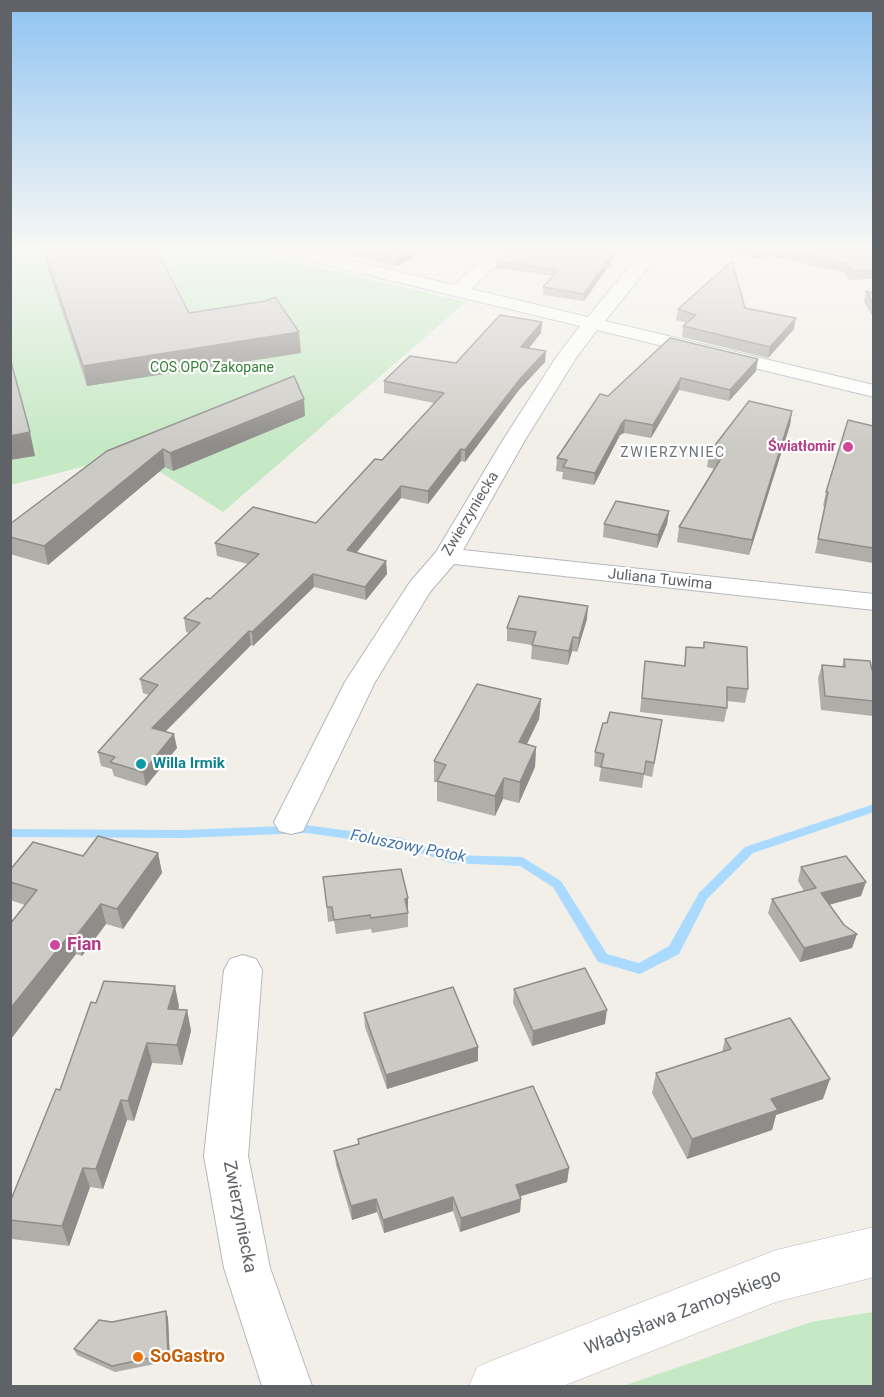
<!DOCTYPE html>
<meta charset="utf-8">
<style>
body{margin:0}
#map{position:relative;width:884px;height:1397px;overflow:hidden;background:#f1efe8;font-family:Roboto,sans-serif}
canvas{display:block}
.frame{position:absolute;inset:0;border:12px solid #5f6368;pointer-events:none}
</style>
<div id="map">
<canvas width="884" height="1397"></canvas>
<div class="frame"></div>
</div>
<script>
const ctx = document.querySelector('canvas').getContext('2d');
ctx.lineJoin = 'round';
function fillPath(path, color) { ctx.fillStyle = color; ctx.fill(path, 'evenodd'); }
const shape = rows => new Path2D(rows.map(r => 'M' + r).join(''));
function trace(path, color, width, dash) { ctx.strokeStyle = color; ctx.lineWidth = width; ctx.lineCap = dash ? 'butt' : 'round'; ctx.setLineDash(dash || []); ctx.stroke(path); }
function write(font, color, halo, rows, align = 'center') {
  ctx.font = font + ' Roboto,sans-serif'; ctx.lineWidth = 4.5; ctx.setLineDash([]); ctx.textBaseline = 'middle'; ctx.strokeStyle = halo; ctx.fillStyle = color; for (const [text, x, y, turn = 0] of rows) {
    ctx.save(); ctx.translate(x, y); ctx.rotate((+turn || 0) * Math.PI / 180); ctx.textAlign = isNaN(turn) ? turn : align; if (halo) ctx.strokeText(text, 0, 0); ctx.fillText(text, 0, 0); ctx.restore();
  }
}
const green = shape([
 [11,250,248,250,466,302,223,512,132,454,11,485],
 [873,1312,873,1386,623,1386,811,1322]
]);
const stream = shape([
 [874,804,874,812,753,853,707,899,679,954,640,974,598,962,553,887,520,866,451,863,400,846,306,833,183,838,10,837,10,829,183,830,306,825,401,838,451,855,522,857,561,881,607,954,639,963,669,946,699,893,745,847,874,804]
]);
const minor = shape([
 [278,250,309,250,454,285,492,250,511,250,471,289,588,317,643,250,662,250,605,321,874,385,874,397,597,330,576,358,525,440,463,550,874,594,874,610,454,564,430,592,375,682,303,831,291,834,279,831,274,822,345,682,410,582,436,552,503,440,557,356,580,326,281,254,278,250],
 [243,955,256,959,262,970,248,1156,270,1268,312,1386,262,1386,224,1268,204,1156,224,970,230,959,243,955]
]);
const tertiary = shape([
 [874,1227,874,1277,776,1302,563,1386,469,1386,477,1367,496,1359,776,1250,874,1227]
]);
const wall = shape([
 [43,250,157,250,189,313,301,353,87,386,46,264],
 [349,250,424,250,397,266,350,256],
 [507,250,620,250,584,301,543,295,543,287,553,276,496,268,496,261],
 [720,250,873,250,873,279,849,280,845,273,770,256,764,260],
 [866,291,873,293,873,317,864,302],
 [745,308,794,329,768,358,682,337,683,326,687,323,676,320,678,309],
 [542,322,541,333,529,348,545,362,519,390,465,462,461,461,428,504,401,498,357,552,386,561,387,574,366,600,314,587,253,646,251,645,165,732,177,748,146,786,114,776,112,769,101,766,98,752,149,695,143,693,140,679,189,633,186,632,184,618,210,599,248,564,217,556,215,543,316,523,382,460,434,403,384,393,384,381,456,363],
 [670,338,756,371,729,401,679,390,651,438,624,433,620,435,594,485,562,479,563,472,556,471,557,458,608,396],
 [792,411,790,425,749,555,677,542,679,527,715,469,707,467,709,453],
 [305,416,173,471,165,467,48,565,10,554,10,524,107,451],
 [873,426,873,563,815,553,825,507,823,506,826,492],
 [669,511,667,524,657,548,603,537,604,524],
 [587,619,577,652,572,651,568,665,531,659,532,645,507,641,507,628],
 [704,642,748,689,745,703,727,701,727,708,724,722,640,712,645,661,684,666,686,647,703,648],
 [844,659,873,670,873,716,821,710,818,678,822,665,842,667],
 [541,699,539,719,527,744,536,747,535,767,519,803,503,799,495,816,437,801,437,782,434,782,434,761],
 [660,734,652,777,644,775,642,788,599,781,601,768,594,766,595,752],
 [158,853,162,873,123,929,106,924,82,956,76,954,11,1039,25,905,10,900,10,870,83,856],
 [801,867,861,896,829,905,844,925,857,934,852,948,800,962,768,913,772,899,804,891,798,881],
 [325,891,408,912,408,927,372,933,371,929,336,934,334,921,328,922],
 [514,989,605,1024,532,1046,513,1003],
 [179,1006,178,1010,187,1010,191,1031,182,1065,152,1063,134,1121,127,1120,103,1189,90,1187,69,1246,12,1239,10,1235,10,1202,60,1090],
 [364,1013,478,1061,387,1089,365,1027],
 [725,1039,823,1099,776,1115,772,1130,687,1159,652,1093,656,1073,722,1052],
 [358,1139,569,1168,567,1182,520,1196,521,1199,520,1212,460,1232,453,1211,384,1233,377,1212,352,1220,336,1165,334,1151,358,1144],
 [166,1311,168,1318,170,1361,115,1372,77,1355,74,1349,112,1322]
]);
const shadedWall = shape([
 [409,250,424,250,397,266,397,257],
 [615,250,620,250,584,301,584,294],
 [767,250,771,250,770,256,764,260,765,252],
 [796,318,794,329,768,358,770,347],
 [542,322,541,333,520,359,521,347],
 [299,332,301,353,87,386,83,366],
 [546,351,545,362,519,390,465,462,465,450,520,379],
 [758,359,756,371,729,401,730,390],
 [681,378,679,390,651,438,653,425],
 [304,399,305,416,173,471,170,453],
 [792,411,790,425,749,555,752,540],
 [625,420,624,433,620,435,594,485,595,473,622,423],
 [30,432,35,456,10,460,10,436],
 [163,449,165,467,48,565,44,546],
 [461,449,461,461,428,504,428,491],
 [401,486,401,498,348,563,347,550],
 [669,511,667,524,657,548,658,535],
 [386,561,387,574,366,600,365,587],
 [313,574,314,587,253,646,252,632],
 [588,606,587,619,577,652,579,638],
 [249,631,251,645,155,742,152,728],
 [573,637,572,651,568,665,569,651],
 [541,699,539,719,518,762,519,742],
 [174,734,177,748,146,786,143,772],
 [536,747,535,767,519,803,520,782],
 [504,778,503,799,495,816,495,796],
 [158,853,162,873,123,929,117,909],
 [866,882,861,896,817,908,821,893],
 [408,898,408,912,405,913,405,899],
 [101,904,106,924,82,956,76,936],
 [70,934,76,954,11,1039,10,1009],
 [857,934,852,948,800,962,804,948],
 [175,986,179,1006,172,1029,168,1009],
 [187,1010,191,1031,182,1065,177,1045],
 [607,1010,605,1024,532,1046,533,1031],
 [147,1043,152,1063,134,1121,128,1101],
 [478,1047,478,1061,387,1089,386,1075],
 [830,1079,823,1099,776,1115,772,1130,687,1159,692,1139,771,1099],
 [121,1100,127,1120,103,1189,96,1169],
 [83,1168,90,1187,69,1246,62,1226],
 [569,1168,567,1182,515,1198,516,1185],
 [453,1197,453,1211,384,1233,383,1220],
 [376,1199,377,1212,352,1220,351,1206],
 [521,1199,520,1212,460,1232,461,1218],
 [166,1311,168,1318,170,1361,168,1354]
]);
const building = shape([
 [44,250,157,250,189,313,266,301,275,297,299,332,83,366,44,250],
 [362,250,409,250,397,257,362,250],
 [507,250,615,250,584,294,543,287,558,270,496,261,507,250],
 [783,250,873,250,873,270,851,271,847,264,783,250],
 [732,261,745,308,796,318,770,347,683,326,696,315,678,309,732,261],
 [866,291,873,293,873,303,866,291],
 [500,315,542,322,521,347,546,351,520,379,465,450,461,449,428,491,401,486,347,550,386,561,365,587,313,574,252,632,249,631,152,728,174,734,143,772,110,762,115,757,98,752,158,685,140,679,200,623,184,618,207,598,210,599,259,554,215,543,253,507,316,523,375,459,382,460,444,393,384,381,410,356,456,363,500,315],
 [670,338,758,359,730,390,681,378,653,425,625,420,622,423,595,473,563,467,567,460,557,458,600,394,608,396,670,338],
 [10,358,30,432,10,436,10,358],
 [294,376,304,399,170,453,163,449,44,546,10,537,10,524,107,451,294,376],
 [749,401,792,411,752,540,679,527,723,455,709,453,749,401],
 [848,420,873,426,873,548,818,539,828,492,826,492,848,420],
 [616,501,669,511,658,535,604,524,616,501],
 [519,596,588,606,579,638,573,637,569,651,532,645,536,632,507,628,519,596],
 [704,642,747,647,748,689,727,687,727,708,642,698,645,661,685,666,686,647,704,648,704,642],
 [844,659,870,661,872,670,873,670,873,701,825,696,822,665,845,667,844,659],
 [477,684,541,699,519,742,536,747,520,782,504,778,495,796,437,781,446,765,434,761,477,684],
 [610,712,662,720,654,763,646,761,644,774,601,767,604,754,595,752,603,723,607,723,610,712],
 [98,836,158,853,117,909,101,904,76,936,70,934,10,1009,10,924,37,890,10,882,10,870,33,842,83,856,98,836],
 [846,856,866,882,821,893,844,925,857,934,804,948,772,899,816,888,801,867,846,856],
 [401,869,408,898,405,899,408,913,371,918,370,915,334,920,332,907,327,907,323,877,401,869],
 [585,968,607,1010,533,1031,514,989,585,968],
 [104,981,175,986,168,1009,187,1010,177,1045,147,1043,128,1101,121,1100,96,1169,83,1168,62,1226,10,1220,10,1202,56,1089,60,1090,91,1002,96,1003,104,981],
 [453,987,478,1047,386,1075,364,1013,453,987],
 [790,1018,830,1079,771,1099,778,1110,692,1139,656,1073,731,1049,725,1039,790,1018],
 [533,1086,569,1168,516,1185,521,1199,461,1218,453,1197,383,1220,376,1199,351,1206,334,1151,359,1144,358,1139,533,1086],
 [166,1311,168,1354,112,1366,74,1349,99,1320,112,1322,166,1311]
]);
const markers = [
 [848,447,6,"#d1479c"],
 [141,764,6,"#0f9aa8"],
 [55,945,6,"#d1479c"],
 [138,1357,6,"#e8710a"]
];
const farParknames = [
 ["COS OPO Zakopane",212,368]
];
const farHotelnames = [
 ["Światłomir",836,447]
];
const farNeighbourhoodnames = [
 ["ZWIERZYNIEC",673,453]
];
const streetNames = [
 ["Zwierzyniecka",471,514,-59],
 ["Juliana Tuwima",660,580,6]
];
const cultureNames = [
 ["Willa Irmik",153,764]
];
const waterNames = [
 ["Foluszowy Potok",408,847,11]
];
const nearHotelnames = [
 ["Fian",67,945]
];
const nearStreetnames = [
 ["Zwierzyniecka",239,1217,79],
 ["Władysława Zamoyskiego",683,1313,-21]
];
const nearFoodnames = [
 ["SoGastro",150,1357]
];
fillPath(green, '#c5e8c5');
fillPath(stream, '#aadaff');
trace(minor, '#b5b8bc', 2);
trace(tertiary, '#b5b8bc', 1);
fillPath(minor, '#fff');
fillPath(tertiary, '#fff');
fillPath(wall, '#afaea9');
fillPath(shadedWall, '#8f8d8a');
fillPath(building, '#cccac5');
trace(building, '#8f8d8a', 1.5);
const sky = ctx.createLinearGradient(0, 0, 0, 446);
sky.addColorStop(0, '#8fc3f1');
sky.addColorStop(0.56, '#f9f8f5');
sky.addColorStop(1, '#f9f8f500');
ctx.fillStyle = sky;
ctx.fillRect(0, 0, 884, 446);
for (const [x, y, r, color] of markers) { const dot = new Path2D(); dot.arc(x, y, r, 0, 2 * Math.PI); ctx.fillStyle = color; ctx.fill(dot); trace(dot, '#fff', 2); }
write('14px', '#348238', '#fff', farParknames);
write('bold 14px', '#b23c85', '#fff', farHotelnames, 'right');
ctx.letterSpacing = '1.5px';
write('14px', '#70757a', '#fff', farNeighbourhoodnames);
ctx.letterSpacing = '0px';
write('15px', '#5f6368', '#fff', streetNames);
write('bold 15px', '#0d838f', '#fff', cultureNames, 'left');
write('italic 16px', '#4174aa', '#fff', waterNames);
write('bold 18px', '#b23c85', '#fff', nearHotelnames, 'left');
write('18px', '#5f6368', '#fff', nearStreetnames);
write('bold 18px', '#c56008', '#fff', nearFoodnames, 'left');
</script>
